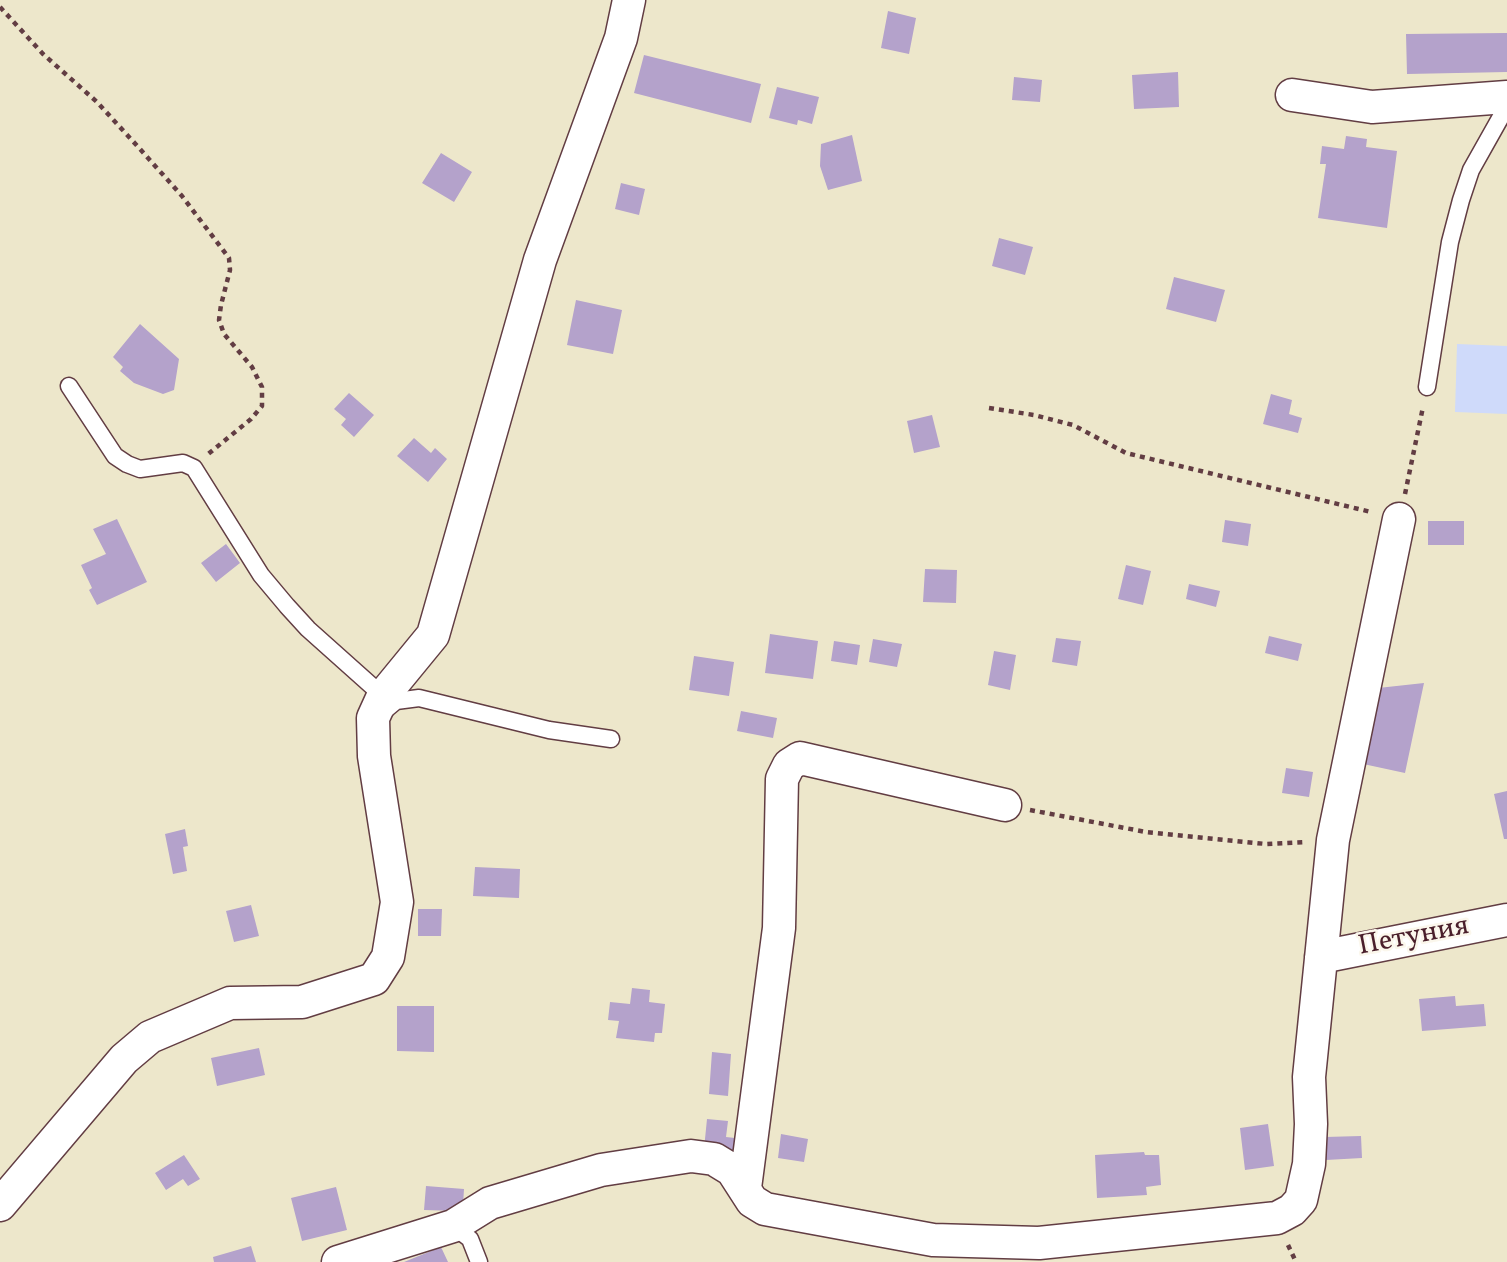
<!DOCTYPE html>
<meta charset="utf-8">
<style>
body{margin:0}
canvas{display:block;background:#ede7cb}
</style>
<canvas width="1507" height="1262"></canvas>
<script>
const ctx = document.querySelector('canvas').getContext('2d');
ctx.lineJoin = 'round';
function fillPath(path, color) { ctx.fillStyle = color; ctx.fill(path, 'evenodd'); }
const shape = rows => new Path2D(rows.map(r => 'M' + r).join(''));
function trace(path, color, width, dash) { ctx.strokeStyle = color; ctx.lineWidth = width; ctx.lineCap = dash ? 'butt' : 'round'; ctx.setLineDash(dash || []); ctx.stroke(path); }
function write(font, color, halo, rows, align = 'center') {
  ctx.font = font + ' Vollkorn,serif'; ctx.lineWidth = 5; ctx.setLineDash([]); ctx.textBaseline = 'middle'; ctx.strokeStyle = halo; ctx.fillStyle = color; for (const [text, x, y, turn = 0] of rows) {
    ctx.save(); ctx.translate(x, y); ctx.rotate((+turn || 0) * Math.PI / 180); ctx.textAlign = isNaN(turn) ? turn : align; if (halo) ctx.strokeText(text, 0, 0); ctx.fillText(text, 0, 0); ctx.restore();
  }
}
const built = shape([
 [1457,344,1507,346,1507,414,1455,412]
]);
const building = shape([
 [888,11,916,18,909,54,881,48],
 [1507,33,1507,72,1407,74,1406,34],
 [644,55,761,84,751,123,634,93],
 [1178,72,1179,107,1134,109,1132,75],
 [1014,77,1042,80,1040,102,1012,100],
 [777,87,819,97,812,124,798,120,797,125,769,118],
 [852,135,862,181,828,190,820,166,821,144],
 [1346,136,1367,139,1366,147,1397,151,1387,228,1318,218,1326,164,1320,164,1322,146,1344,149],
 [441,153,472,172,454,202,422,183],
 [621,183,645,189,639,215,615,209],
 [999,238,1033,247,1025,275,992,266],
 [1174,277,1225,290,1216,322,1166,309],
 [576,300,622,310,613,354,567,345],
 [140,324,179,359,174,390,163,394,134,383,120,371,123,367,113,357],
 [349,393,374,415,354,437,341,425,346,419,334,409],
 [1271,394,1292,400,1289,414,1302,418,1298,433,1263,424],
 [932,415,940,447,914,453,907,421],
 [414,438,431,453,435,448,447,459,428,482,397,456],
 [117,519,147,582,97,605,89,590,92,588,81,565,106,554,93,529],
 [1225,520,1251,524,1248,546,1222,542],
 [1428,521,1464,521,1464,545,1428,545],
 [226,544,240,563,216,582,201,563],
 [1126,565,1151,571,1143,605,1118,599],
 [925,569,957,570,956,603,923,602],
 [1189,584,1220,591,1216,607,1186,599],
 [770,634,818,641,813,679,765,673],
 [1269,636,1302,644,1298,661,1265,653],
 [1056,638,1081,641,1077,666,1052,662],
 [873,639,902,644,897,667,869,662],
 [834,641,860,645,857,665,831,661],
 [994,651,1016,655,1010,690,988,685],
 [694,656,734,662,729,696,689,690],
 [1424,683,1405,773,1354,762,1369,689],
 [741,711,777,718,773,738,737,731],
 [1286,768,1313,772,1309,797,1282,793],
 [1507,791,1507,839,1504,839,1494,794],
 [185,829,188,846,183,847,187,871,173,874,165,834],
 [475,867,520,869,519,898,473,896],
 [251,905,259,936,234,942,226,911],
 [418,909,442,909,441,936,418,936],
 [632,988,650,990,649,1002,665,1004,662,1033,655,1033,654,1042,616,1038,619,1021,608,1020,610,1002,630,1004],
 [1455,996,1456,1006,1484,1004,1486,1026,1422,1031,1419,999],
 [397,1006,434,1006,434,1052,397,1051],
 [259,1048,265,1075,217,1086,211,1058],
 [712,1052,731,1054,728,1096,709,1094],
 [707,1119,728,1121,726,1137,744,1139,742,1153,704,1149],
 [1268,1124,1274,1166,1245,1170,1240,1128],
 [781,1134,808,1139,804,1162,778,1158],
 [1361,1136,1362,1158,1326,1160,1325,1137],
 [1144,1152,1145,1155,1159,1155,1161,1185,1146,1187,1147,1195,1097,1198,1095,1155],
 [184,1155,200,1179,188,1186,183,1179,166,1190,155,1173],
 [426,1186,464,1189,463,1205,456,1211,424,1210],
 [336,1187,347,1230,302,1241,291,1198],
 [251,1246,256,1262,214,1262,213,1257],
 [441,1247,448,1262,404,1262]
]);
const path = shape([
 [0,7,43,54,97,102,140,149,182,196,229,258,230,270,221,305,219,320,224,334,252,367,262,387,262,406,251,419,207,455],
 [989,408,1034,415,1073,425,1126,453,1371,512],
 [1405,494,1423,407],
 [1030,810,1146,832,1266,844,1305,842],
 [1288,1245,1296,1262]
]);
const service = shape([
 [69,386,115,456,127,464,140,469,183,463,194,468,261,575,287,606,308,629,383,696],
 [1427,387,1450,242,1461,200,1471,170,1507,106],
 [384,711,396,701,419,698,549,730,611,739],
 [453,1226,470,1239,479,1262]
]);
const minor = shape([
 [1292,95,1372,107,1507,97],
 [1321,957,1507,920],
 [745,1188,779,928,782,779,789,765,800,758,1005,805],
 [0,1205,124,1059,150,1037,230,1003,302,1002,374,979,388,957,397,902,374,756,373,718,383,696,433,635,540,260,621,38,629,0],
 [338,1262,453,1226,490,1203,601,1170,691,1156,714,1159,732,1170,752,1201,765,1209,933,1240,1039,1243,1277,1218,1292,1210,1301,1200,1309,1164,1311,1124,1309,1077,1333,840,1399,519]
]);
const streetNames = [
 ["Петуния",1414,938,-11]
];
fillPath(built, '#cfdafa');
fillPath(building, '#b4a2cb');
trace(service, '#623d43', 19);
trace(minor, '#623d43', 35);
trace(path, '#623d43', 4.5, [5, 5]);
trace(service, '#fff', 16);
trace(minor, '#fff', 32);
write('28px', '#4a1f2b', '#fbf7ec', streetNames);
</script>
